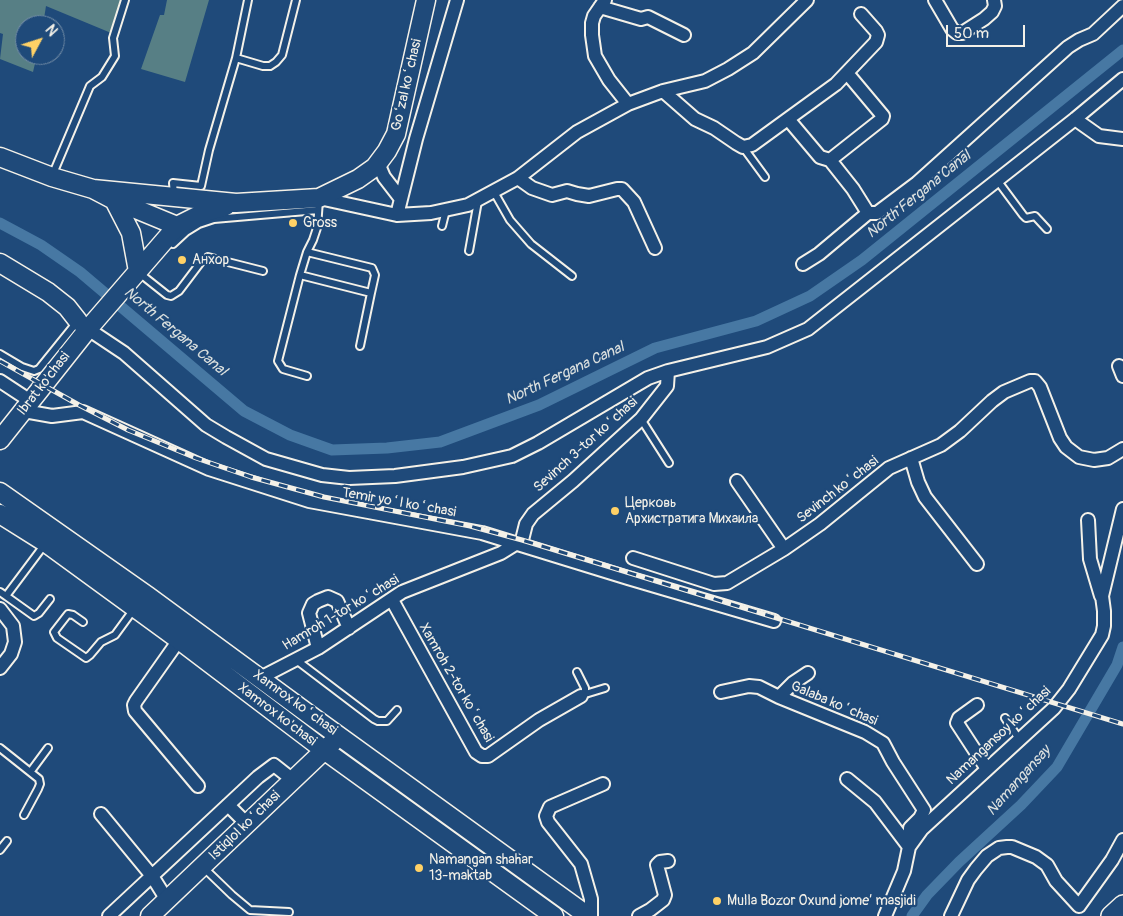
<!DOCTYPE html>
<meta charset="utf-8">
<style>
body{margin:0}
#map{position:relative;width:1123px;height:916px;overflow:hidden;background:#1f4a7a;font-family:Pangolin,sans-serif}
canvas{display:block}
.north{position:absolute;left:15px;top:15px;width:50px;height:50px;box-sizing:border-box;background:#1f4a7a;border:1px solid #748da6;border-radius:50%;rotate:50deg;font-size:14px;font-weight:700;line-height:20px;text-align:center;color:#f4f1e8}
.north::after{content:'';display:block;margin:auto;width:18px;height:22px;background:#ffd166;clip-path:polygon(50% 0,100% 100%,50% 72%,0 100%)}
.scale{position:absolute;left:946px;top:25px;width:79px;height:22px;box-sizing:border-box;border:2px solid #f4f1e8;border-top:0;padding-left:6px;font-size:15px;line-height:18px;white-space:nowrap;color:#f4f1e8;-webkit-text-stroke:4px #1f4a7a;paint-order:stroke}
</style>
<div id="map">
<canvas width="1123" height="916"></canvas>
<div class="north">N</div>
<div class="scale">50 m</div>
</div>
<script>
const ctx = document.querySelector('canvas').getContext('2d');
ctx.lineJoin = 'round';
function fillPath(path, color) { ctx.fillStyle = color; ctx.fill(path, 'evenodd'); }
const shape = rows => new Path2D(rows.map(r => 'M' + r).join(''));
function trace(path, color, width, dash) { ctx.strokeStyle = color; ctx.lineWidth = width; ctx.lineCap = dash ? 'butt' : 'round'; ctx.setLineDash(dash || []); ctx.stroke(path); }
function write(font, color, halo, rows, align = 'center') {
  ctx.font = font + ' Pangolin,sans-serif'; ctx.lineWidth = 4.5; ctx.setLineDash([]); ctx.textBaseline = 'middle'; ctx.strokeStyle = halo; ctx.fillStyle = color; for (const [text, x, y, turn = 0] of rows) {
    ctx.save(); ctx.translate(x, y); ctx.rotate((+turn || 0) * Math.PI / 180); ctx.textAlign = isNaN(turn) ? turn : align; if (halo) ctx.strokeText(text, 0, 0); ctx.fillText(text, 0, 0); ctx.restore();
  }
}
const green = shape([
 [0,0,125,0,116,35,46,6,43,25,25,25,25,55,37,55,33,72,0,59,3,34,0,33],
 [167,0,209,0,185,82,141,69,160,15,164,15]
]);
const canal = shape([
 [0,223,41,245,80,272,244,411,290,435,332,450,387,448,440,442,539,405,655,348,756,321,810,296,862,260,1123,50],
 [912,916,927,895,959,862,1021,805,1057,767,1117,665,1123,647]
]);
const lane = shape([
 [236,58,248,0],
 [743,147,765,177],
 [52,176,90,86,102,77,115,56,113,38,125,0],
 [997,180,1023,215,1026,218,1035,216,1047,229],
 [494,192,510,220,531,244,572,276],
 [174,195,173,183,201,186,209,150,236,58,263,66,270,66,276,62,282,55,296,0],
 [319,200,317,228,313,240,307,252,300,275,371,293,360,346],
 [442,226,446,210],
 [173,244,186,232,199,224,214,219,318,210],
 [469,251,478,201],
 [307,252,372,268,375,275,371,293],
 [138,272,167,295,171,296,179,291,201,262,208,257,263,271],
 [300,275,278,361,283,369,307,376],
 [0,354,22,367,34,371,39,369,77,322],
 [641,419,669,463],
 [0,592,6,596,45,544],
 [6,596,34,616,39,613,50,599],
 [83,622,73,615,68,614,54,632,57,638,86,658,90,655,101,642,115,635,134,609],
 [295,659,374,719,378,721,387,721,397,710],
 [577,672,585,688,585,693,581,696],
 [582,695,605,688],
 [1005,718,1019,739],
 [0,748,39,779,40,784,38,789,24,815],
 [31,771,48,748],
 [0,850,7,841],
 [203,867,232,895,250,910,289,912]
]);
const street = shape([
 [605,0,594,16,592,23,592,35,595,56,609,80,628,104],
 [935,0,952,29,957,33,962,33,984,19,992,12,995,6,994,0],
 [600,7,641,19,648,17,684,35],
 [663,91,695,119,714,128,736,143,743,147,752,145,836,84,876,42,878,35,876,31,861,14],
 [788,119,820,157,830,160,853,189,868,213],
 [1075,119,1099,136,1123,139],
 [830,160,882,119,883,116,847,73],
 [378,163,384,177,401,199],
 [518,178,532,188,552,195,567,191,577,194,589,196,617,189,622,189,634,202,655,248],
 [319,198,397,215,431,213,468,205,518,178,577,132,628,104,663,91,705,81,728,69,753,53,807,0],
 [397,215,416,139,457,0],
 [803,264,819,254,868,213,877,213,917,183,1068,47,1079,40,1093,34,1123,6],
 [88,329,124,353,206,425,226,437,266,459,322,475,349,478,395,476,463,467,512,456,538,443,648,378,668,371,767,347,808,329,1075,119,1123,79],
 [1119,366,1123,376],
 [0,381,32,402],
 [24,411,52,416,83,412,209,469,309,501,482,533,628,578,774,621],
 [911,458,918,482,925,497,977,564],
 [737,481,784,549],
 [1088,520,1090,559,1101,596],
 [633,558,714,584,727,583,784,549,820,524,889,468,941,445,960,431,992,401,1004,392,1030,381,1035,381,1040,387,1060,438,1066,447,1079,457,1094,460,1108,458,1123,449],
 [392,600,476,752,482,756,488,756,539,720,581,696],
 [0,609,13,626,15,642,11,654,0,668],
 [179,640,136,701,134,705,135,711,198,786],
 [318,648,309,613,313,604,318,601,328,597,337,601,349,628],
 [808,673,793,683,779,697,865,732,883,743,893,762,924,810,920,818,910,828,909,847],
 [260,678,318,648,402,592,501,553,522,540,526,524,533,514,573,481,641,419,667,386,668,371],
 [721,692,749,686,759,687,779,697],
 [977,705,959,718,957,723,987,769],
 [847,779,875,802,909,847],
 [228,805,247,824],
 [101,814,152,876,167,900],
 [109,916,258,777,274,765,293,780],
 [591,916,591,899,581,864,548,822,546,816,550,807,603,784],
 [639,916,650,910,663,900,665,895,657,865,660,862,668,861],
 [885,916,904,871,909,847,922,829,1054,708,1069,689,1102,635,1104,626,1104,611,1102,596,1123,509],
 [951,916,968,880,976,869,987,856,999,848,1007,847,1012,847,1036,857,1047,865,1056,881,1079,906,1112,860,1123,840]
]);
const secondary = shape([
 [0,157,52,177,93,189,114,200,177,226],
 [93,189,236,203,319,198,358,179,375,167,387,151,396,134,426,0],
 [114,200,131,233,138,271],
 [0,263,48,292,67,307,78,321],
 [0,440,88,329,177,226,205,212,226,206],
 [0,492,148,596,314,718,588,916],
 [0,514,46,543,179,640,324,750,554,916],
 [150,916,333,742]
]);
const primary = shape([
 [1111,916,1123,905]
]);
const rail = shape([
 [0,361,79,405,128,430,196,458,251,477,324,497,470,526,522,540,1123,724]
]);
const markers = [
 [293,223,5,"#ffd166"],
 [182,260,5,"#ffd166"],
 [615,511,5,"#ffd166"],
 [419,868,5,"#ffd166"],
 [717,901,5,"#ffd166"]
];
const streetNames = [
 ["Goʻzal koʻchasi",407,85,-77],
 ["Ibrat ko'chasi",44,384,-52],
 ["Sevinch 3-tor koʻchasi",586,445,-42],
 ["Sevinch koʻchasi",838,490,-38],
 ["Temir yoʻl koʻchasi",399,503,10],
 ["Hamroh 1-tor koʻchasi",341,613,-31],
 ["Xamroh 2-tor koʻchasi",456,683,60],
 ["Xamrox koʻchasi",295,703,36],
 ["Galaba koʻchasi",834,704,23],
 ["Xamrox ko'chasi",277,715,37],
 ["Namangansoy koʻchasi",999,736,-43],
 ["Istiqlol koʻchasi",245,826,-44]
];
const poiNames = [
 ["Gross",303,223],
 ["Анхор",192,260],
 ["Церковь",625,503],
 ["Архистратига Михаила",625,519],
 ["Namangan shahar",429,860],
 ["13-maktab",429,876],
 ["Mulla Bozor Oxund jome’ masjidi",727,901]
];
const waterNames = [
 ["North Fergana Canal",919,195,-39],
 ["North Fergana Canal",175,332,40],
 ["North Fergana Canal",565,374,-25],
 ["Namangansay",1019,781,-48]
];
fillPath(green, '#577f85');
trace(canal, '#4778a3', 11);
trace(lane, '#f4f1e8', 10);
trace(street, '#f4f1e8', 16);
trace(secondary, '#f4f1e8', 21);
trace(primary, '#f4f1e8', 22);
trace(lane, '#1f4a7a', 6);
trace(street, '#1f4a7a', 12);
trace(secondary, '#1f4a7a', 18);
trace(primary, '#1f4a7a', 19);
trace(rail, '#f4f1e8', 5);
trace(rail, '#1f4a7a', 3, [9]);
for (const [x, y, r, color] of markers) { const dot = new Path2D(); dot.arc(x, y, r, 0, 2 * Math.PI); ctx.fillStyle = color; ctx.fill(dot); trace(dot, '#1f4a7a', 2); }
write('14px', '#f4f1e8', '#1f4a7a', streetNames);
write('14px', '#f4f1e8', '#1f4a7a', poiNames, 'left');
write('italic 15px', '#dadfde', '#1f4a7a', waterNames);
</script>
